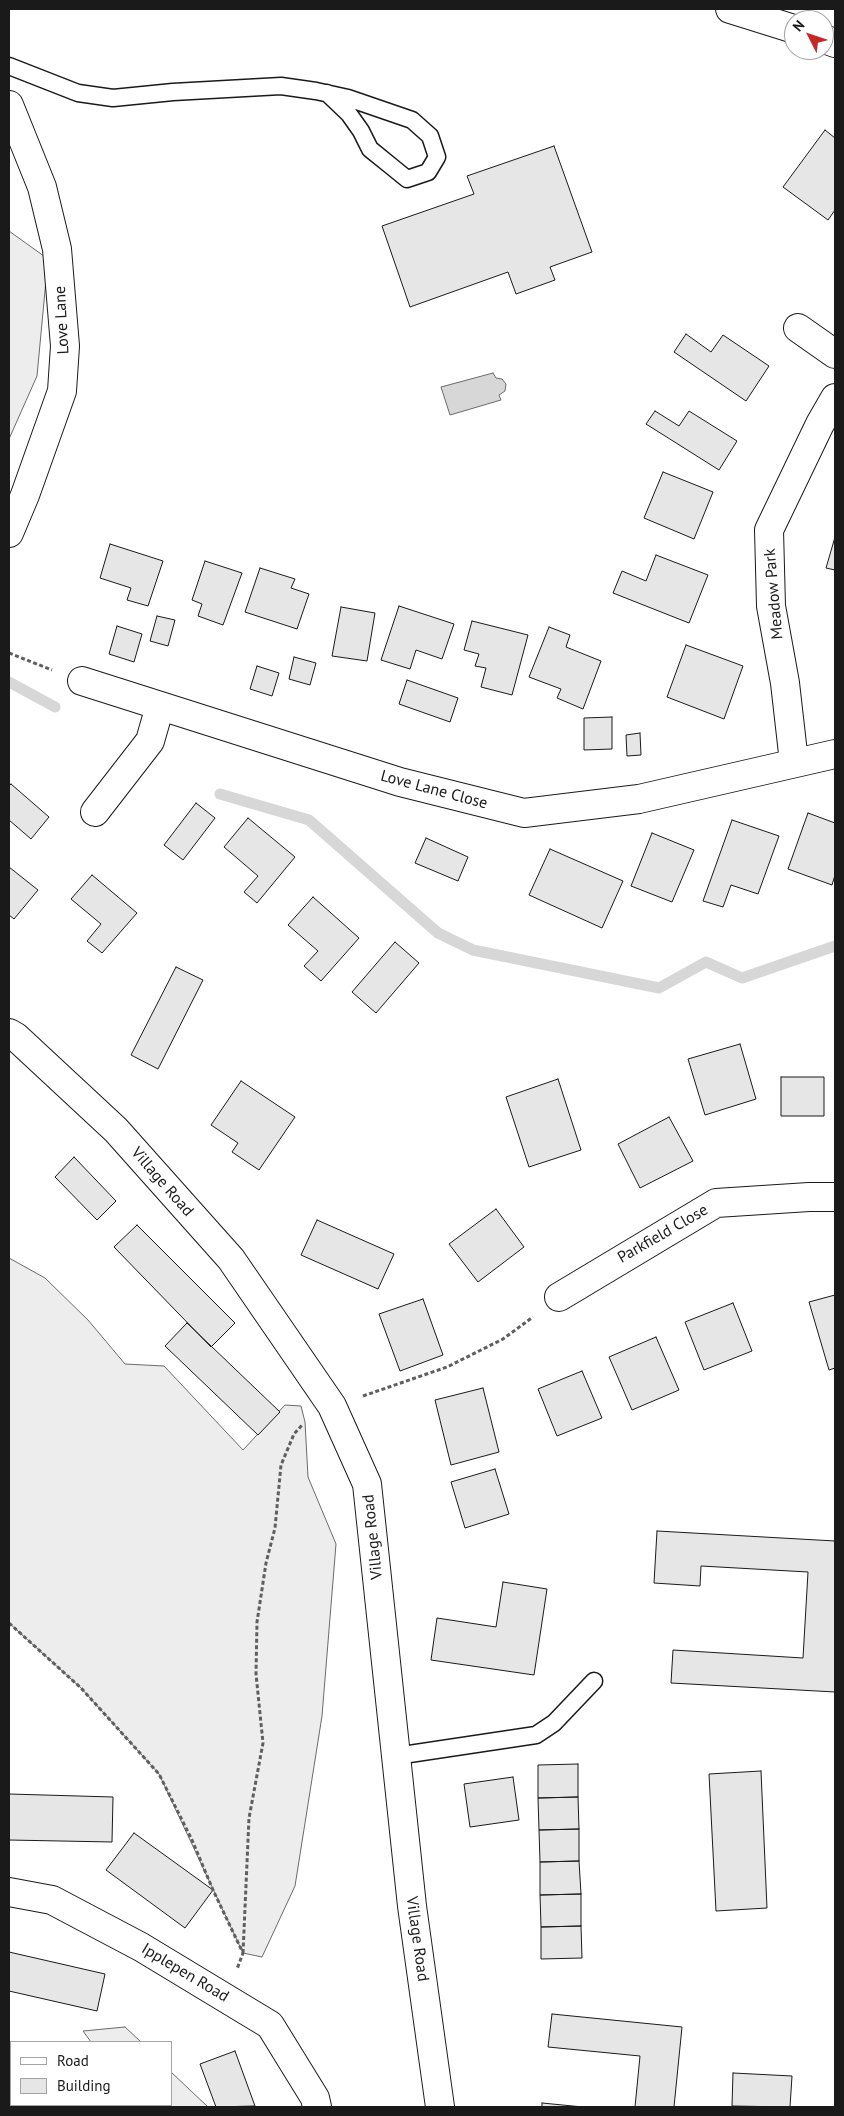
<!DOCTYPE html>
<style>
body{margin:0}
#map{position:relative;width:844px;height:2116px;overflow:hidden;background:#fff;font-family:"PT Sans",sans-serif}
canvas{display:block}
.frame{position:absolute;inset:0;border:10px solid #1a1a1a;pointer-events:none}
.legend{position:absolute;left:10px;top:2041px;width:162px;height:65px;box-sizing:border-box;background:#fff;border:1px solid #a3a3a3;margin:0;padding:6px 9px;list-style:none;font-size:15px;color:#1a1a1a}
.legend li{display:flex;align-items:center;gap:10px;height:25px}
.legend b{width:25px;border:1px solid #a3a3a3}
.north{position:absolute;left:784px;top:10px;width:50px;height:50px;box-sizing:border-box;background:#fff;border:1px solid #a3a3a3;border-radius:50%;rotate:311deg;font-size:14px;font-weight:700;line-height:20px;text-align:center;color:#1a1a1a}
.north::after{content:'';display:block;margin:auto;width:18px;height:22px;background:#c62828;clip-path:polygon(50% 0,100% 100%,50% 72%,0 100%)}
</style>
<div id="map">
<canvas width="844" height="2116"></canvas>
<div class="frame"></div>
<ul class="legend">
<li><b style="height:6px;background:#fff"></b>Road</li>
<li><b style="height:14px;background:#e6e6e6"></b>Building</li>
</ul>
<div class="north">N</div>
</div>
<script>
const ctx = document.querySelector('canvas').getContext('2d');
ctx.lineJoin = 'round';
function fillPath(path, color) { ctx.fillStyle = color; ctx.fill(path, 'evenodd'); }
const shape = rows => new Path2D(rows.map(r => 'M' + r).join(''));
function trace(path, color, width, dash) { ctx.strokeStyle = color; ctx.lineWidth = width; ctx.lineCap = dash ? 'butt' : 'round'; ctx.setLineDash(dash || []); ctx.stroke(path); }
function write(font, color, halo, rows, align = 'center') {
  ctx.font = font + ' "PT Sans",sans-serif'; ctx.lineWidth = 4; ctx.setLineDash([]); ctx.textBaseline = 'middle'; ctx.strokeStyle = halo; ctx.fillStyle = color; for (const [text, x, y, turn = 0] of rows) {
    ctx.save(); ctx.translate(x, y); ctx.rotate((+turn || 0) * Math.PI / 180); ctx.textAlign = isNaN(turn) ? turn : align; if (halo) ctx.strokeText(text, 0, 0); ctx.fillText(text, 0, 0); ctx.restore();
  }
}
const built = shape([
 [9,231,48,259,37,376,9,439,9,231],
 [9,1258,45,1278,88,1320,125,1364,164,1366,243,1450,285,1405,301,1406,305,1422,308,1477,336,1544,322,1716,295,1886,262,1957,243,1953,159,1774,81,1688,9,1623,9,1258],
 [125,2027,141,2042,91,2042,83,2031,125,2027],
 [171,2072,208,2107,143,2107,141,2105,171,2105,171,2072]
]);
const water = shape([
 [493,373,496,378,502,379,506,384,505,391,499,395,501,400,450,415,441,387,493,373]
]);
const stream = shape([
 [9,682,55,707],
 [220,794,309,820,438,933,473,950,659,988,706,962,742,978,835,946]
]);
const building = shape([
 [825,130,835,138,835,210,828,220,783,187,825,130],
 [554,146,592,252,550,267,555,280,516,294,508,272,410,307,382,226,474,194,467,176,554,146],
 [686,334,711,352,723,335,769,366,746,401,674,352,686,334],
 [655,411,679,426,689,411,737,441,719,470,646,424,655,411],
 [663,472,713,492,694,539,644,518,663,472],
 [835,537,835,570,826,568,835,537],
 [110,544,163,561,148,606,127,600,131,588,100,578,110,544],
 [656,555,708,575,689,623,613,593,622,571,646,581,656,555],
 [205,561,242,573,223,625,198,616,202,604,192,600,205,561],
 [260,568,295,579,291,588,309,594,297,629,245,612,260,568],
 [399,606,454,624,442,659,416,650,410,669,381,660,399,606],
 [341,607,375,613,367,661,332,656,341,607],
 [157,616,175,620,168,646,150,641,157,616],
 [472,621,528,635,512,695,481,687,486,668,475,666,479,654,464,650,472,621],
 [117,626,142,634,134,662,109,654,117,626],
 [549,627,570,635,566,647,601,661,583,709,557,698,561,689,529,677,549,627],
 [686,645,743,666,724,719,667,697,686,645],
 [294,657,316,663,310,685,289,679,294,657],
 [257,666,279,673,272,696,250,689,257,666],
 [407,680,458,698,450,722,399,704,407,680],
 [612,717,612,749,584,750,584,718,612,717],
 [640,733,641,755,627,756,626,735,640,733],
 [11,784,49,817,31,839,9,820,9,786,11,784],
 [196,803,215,818,183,860,164,845,196,803],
 [808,813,835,823,835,875,832,885,788,869,808,813],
 [248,818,295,857,257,903,244,892,258,876,224,847,248,818],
 [732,820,779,836,758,894,731,885,723,907,703,901,732,820],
 [652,833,694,850,672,902,631,886,652,833],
 [426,838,468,857,458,881,415,863,426,838],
 [550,849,623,881,602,928,529,895,550,849],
 [9,867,38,890,14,919,9,915,9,867],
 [92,875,137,913,102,953,87,941,101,924,71,899,92,875],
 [313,897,359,938,321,981,304,966,318,951,288,925,313,897],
 [395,942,419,963,376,1013,352,992,395,942],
 [176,967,203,980,158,1069,131,1055,176,967],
 [740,1044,756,1099,705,1115,688,1059,740,1044],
 [781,1077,824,1077,824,1116,781,1116,781,1077],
 [558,1079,581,1150,529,1167,506,1097,558,1079],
 [241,1081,295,1117,259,1170,232,1152,238,1143,211,1125,241,1081],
 [669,1117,693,1161,640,1188,618,1144,669,1117],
 [74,1157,116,1201,97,1220,55,1177,74,1157],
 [496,1209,524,1247,478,1282,449,1244,496,1209],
 [317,1220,394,1254,378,1289,301,1255,317,1220],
 [137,1225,235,1323,211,1347,114,1247,137,1225],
 [835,1295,835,1368,829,1370,809,1302,835,1295],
 [423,1299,443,1355,400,1371,379,1314,423,1299],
 [733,1303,752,1351,704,1370,685,1322,733,1303],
 [187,1323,280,1412,258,1435,165,1346,187,1323],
 [656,1337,679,1390,632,1410,609,1357,656,1337],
 [582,1371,602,1418,557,1436,538,1389,582,1371],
 [483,1388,499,1452,451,1465,435,1400,483,1388],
 [495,1469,509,1514,465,1528,451,1482,495,1469],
 [657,1531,835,1541,835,1692,671,1683,673,1650,803,1658,808,1572,701,1566,700,1586,654,1583,657,1531],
 [503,1582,547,1589,534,1675,431,1660,437,1618,496,1627,503,1582],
 [578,1764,578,1797,538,1798,538,1765,578,1764],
 [761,1771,767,1908,716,1911,709,1774,761,1771],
 [513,1777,519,1820,470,1827,464,1784,513,1777],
 [9,1794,113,1797,112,1842,9,1840,9,1794],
 [578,1797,579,1829,539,1830,538,1798,578,1797],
 [579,1829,579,1861,540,1862,539,1830,579,1829],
 [134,1833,213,1890,185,1928,106,1870,134,1833],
 [579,1861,581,1894,540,1895,540,1862,579,1861],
 [581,1894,581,1926,541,1927,540,1895,581,1894],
 [581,1926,582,1958,541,1959,541,1927,581,1926],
 [9,1952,105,1974,97,2011,9,1991,9,1952],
 [552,2014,682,2027,674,2107,635,2107,640,2056,548,2047,552,2014],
 [235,2051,255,2106,216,2107,200,2064,235,2051],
 [733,2073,792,2076,790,2107,732,2106,733,2073],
 [542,2103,583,2107,542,2107,542,2103]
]);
const path = shape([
 [9,653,52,670],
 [363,1396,447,1367,503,1339,533,1317],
 [9,1623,81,1688,159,1774,192,1840,213,1890,243,1953,237,1969],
 [243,1953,249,1818,263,1743,256,1674,257,1622,266,1563,275,1528,281,1465,294,1434,303,1424]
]);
const lane = shape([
 [9,66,78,93,113,98,173,92,281,86,316,91,348,98,412,120,430,136,437,157,428,172,407,179,391,166,370,149,361,131,349,114,327,93],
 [396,1756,536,1735,554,1723,594,1681]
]);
const street = shape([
 [730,9,794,29],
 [824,39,835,43],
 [9,105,42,187,57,249,65,346,62,391,25,495,9,533],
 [798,328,835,354],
 [82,681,400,782,524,813,639,799,835,754],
 [794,762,785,683,771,606,769,530,820,424,835,398],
 [95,812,150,741,160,706],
 [9,1033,16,1037,116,1130,231,1259,332,1406,367,1484,412,1906,440,2107],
 [559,1297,716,1203,809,1197,835,1197],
 [9,1892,52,1900,141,1947,270,2025,315,2098,317,2107]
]);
const streetNames = [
 ["Love Lane",62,320,-93],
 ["Meadow Park",774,594,-95],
 ["Love Lane Close",434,790,15],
 ["Village Road",162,1182,49],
 ["Parkfield Close",663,1234,-30],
 ["Village Road",373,1537,-96],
 ["Village Road",417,1939,82],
 ["Ipplepen Road",185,1973,31]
];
fillPath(built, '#ededed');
trace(built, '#6a6a6a', 1);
fillPath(water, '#d7d7d7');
trace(water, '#6a6a6a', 1);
trace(stream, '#d7d7d7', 11);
fillPath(building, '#e6e6e6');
trace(building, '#1a1a1a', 1);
trace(lane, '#1a1a1a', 19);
trace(street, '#1a1a1a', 30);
trace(path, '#5f5f5f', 3, [4, 2.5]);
trace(lane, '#fff', 16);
trace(street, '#fff', 28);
write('16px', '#1a1a1a', '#fff', streetNames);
</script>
